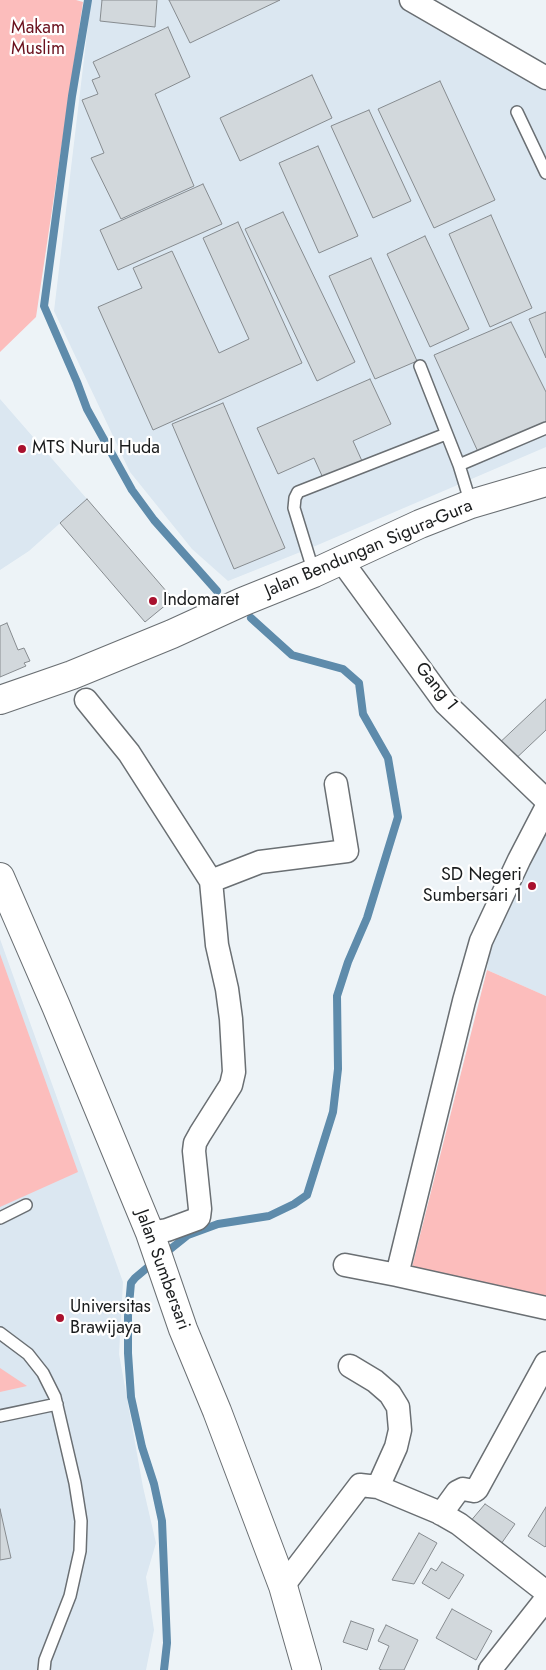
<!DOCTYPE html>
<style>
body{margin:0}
canvas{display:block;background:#edf3f7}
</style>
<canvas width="546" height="1670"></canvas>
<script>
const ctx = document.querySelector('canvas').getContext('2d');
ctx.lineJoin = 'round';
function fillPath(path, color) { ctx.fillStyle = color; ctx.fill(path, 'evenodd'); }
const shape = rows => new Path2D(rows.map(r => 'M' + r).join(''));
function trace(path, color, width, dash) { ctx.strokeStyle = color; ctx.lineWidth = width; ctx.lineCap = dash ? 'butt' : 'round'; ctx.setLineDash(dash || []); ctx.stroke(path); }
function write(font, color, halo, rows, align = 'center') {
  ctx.font = font + ' Jost,sans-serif'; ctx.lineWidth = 4.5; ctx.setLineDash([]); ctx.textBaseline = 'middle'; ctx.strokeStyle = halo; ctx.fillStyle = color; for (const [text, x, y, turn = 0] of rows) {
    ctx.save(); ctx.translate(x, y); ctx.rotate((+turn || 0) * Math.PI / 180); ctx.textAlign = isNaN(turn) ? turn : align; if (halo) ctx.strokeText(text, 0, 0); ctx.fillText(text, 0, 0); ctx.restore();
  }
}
const built = shape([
 [91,0,403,0,546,82,546,447,313,547,228,581,192,549,130,472,54,311],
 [0,399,87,499,29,551,0,570],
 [546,826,546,996,487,970,490,946],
 [0,939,123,1282,119,1354,143,1487,156,1543,146,1577,154,1630,146,1670,0,1670]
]);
const green = shape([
 [0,0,76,0,83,2,36,317,0,352],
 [0,954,78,1172,0,1207],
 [487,970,546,996,546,1296,416,1274,411,1271],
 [0,1368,27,1386,0,1392]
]);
const stream = shape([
 [88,0,72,96,44,306,77,382,87,409,132,490,154,520,217,591],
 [163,1255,188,1235,218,1224,269,1216,294,1204,307,1195,333,1112,338,1069,337,996,348,962,367,918,398,817,388,758,363,714,359,683,343,669,292,655,251,618],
 [154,1262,135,1278,131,1283,128,1316,128,1353,131,1397,142,1447,154,1484,162,1521,167,1643,164,1670]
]);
const building = shape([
 [102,0,157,0,155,27,100,21,102,0],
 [169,0,280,0,190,43,169,0],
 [168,27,190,77,155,94,194,186,121,219,91,158,104,153,82,100,98,94,92,80,100,77,93,62,168,27],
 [312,75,332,118,240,161,220,118,312,75],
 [440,81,495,200,434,228,378,109,440,81],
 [369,110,411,201,373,218,331,126,369,110],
 [318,146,358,236,319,253,279,163,318,146],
 [203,184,222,224,118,270,100,230,203,184],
 [283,212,355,362,317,381,245,229,283,212],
 [491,215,532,308,490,327,449,234,491,215],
 [238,222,302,363,153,430,98,307,142,288,133,268,172,251,219,353,249,339,203,238,238,222],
 [425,236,469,329,430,347,387,254,425,236],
 [371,258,417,361,375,379,329,276,371,258],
 [546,312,546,358,529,319,546,312],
 [511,322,546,392,546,423,479,454,434,355,511,322],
 [370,379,391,424,353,441,362,461,323,478,314,458,278,474,257,428,370,379],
 [223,403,285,548,234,569,172,424,223,403],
 [87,499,173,599,145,622,60,523,87,499],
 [7,623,18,650,24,648,30,661,24,663,26,666,0,677,0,626,7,623],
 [546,699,546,730,510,764,495,747,546,699],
 [485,1504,515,1524,501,1544,469,1523,485,1504],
 [546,1507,546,1546,545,1547,528,1536,546,1507],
 [0,1509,11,1558,0,1560,0,1509],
 [419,1533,437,1543,414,1584,392,1580,419,1533],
 [442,1562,464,1575,449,1599,422,1583,431,1568,436,1571,442,1562],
 [452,1609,492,1631,476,1660,436,1638,452,1609],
 [351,1621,374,1629,367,1650,343,1642,351,1621],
 [386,1625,418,1640,404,1670,382,1670,379,1669,389,1646,378,1641,386,1625]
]);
const lane = shape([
 [517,112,546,173],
 [420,366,459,465,471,504],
 [459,465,546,428],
 [314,573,294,508,295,498,298,492,446,434],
 [0,1218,26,1205],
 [0,1333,28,1354,43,1373,55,1397,75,1483,81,1521,80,1551,70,1596,45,1660,44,1670],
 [0,1416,57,1404]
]);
const street = shape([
 [411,0,546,78],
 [341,560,445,703,546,800],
 [86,700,129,753,211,881,217,945,227,989,231,1019,234,1072,231,1085,200,1134,195,1143,194,1151,200,1209,199,1217,197,1219,167,1230,150,1233],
 [546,808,519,860,481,941,464,1001,397,1275,546,1308],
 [211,881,260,862,347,851,336,784],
 [345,1265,397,1275],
 [350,1366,375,1381,390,1394,398,1407,400,1430,396,1447,378,1487],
 [441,1514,457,1492,463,1489,474,1491,477,1489,546,1363],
 [283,1586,360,1485,378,1487,438,1512,459,1524,546,1592],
 [490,1670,546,1599]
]);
const secondary = shape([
 [0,700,72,675,172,634,242,602,314,573,420,524,471,504,546,482]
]);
const primary = shape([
 [0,877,56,1006,150,1233,183,1329,217,1411,283,1586,307,1670]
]);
const markers = [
 [22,449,5,"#a9112e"],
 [153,601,5,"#a9112e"],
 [532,886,5,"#a9112e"],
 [60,1318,5,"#a9112e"]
];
const parkNames = [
 ["Makam",38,29],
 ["Muslim",38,50]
];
const poiNames = [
 ["MTS Nurul Huda",32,449],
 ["Indomaret",163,601],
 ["SD Negeri",522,876,"right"],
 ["Sumbersari 1",522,897,"right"],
 ["Universitas",70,1308],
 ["Brawijaya",70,1329]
];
const streetNames = [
 ["Jalan Bendungan Sigura-Gura",369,549,-23],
 ["Gang 1",436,687,51],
 ["Jalan Sumbersari",162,1270,70]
];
fillPath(built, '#dbe7f1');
fillPath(green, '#fcbdbc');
trace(stream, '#5e8bab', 8);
fillPath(building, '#d2d8dc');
trace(building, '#878c90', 1);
trace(lane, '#6a6f73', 14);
trace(street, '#6a6f73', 25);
trace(secondary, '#6a6f73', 30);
trace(primary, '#6a6f73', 30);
trace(lane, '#fff', 11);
trace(street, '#fff', 22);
trace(secondary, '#fff', 28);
trace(primary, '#fff', 28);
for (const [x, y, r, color] of markers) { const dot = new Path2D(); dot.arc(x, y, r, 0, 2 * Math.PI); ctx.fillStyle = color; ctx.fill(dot); trace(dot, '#fff', 2); }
write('18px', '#6a101d', '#fff', parkNames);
write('18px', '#1a1c1d', '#fff', poiNames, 'left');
write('18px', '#1a1c1d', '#fff', streetNames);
</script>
